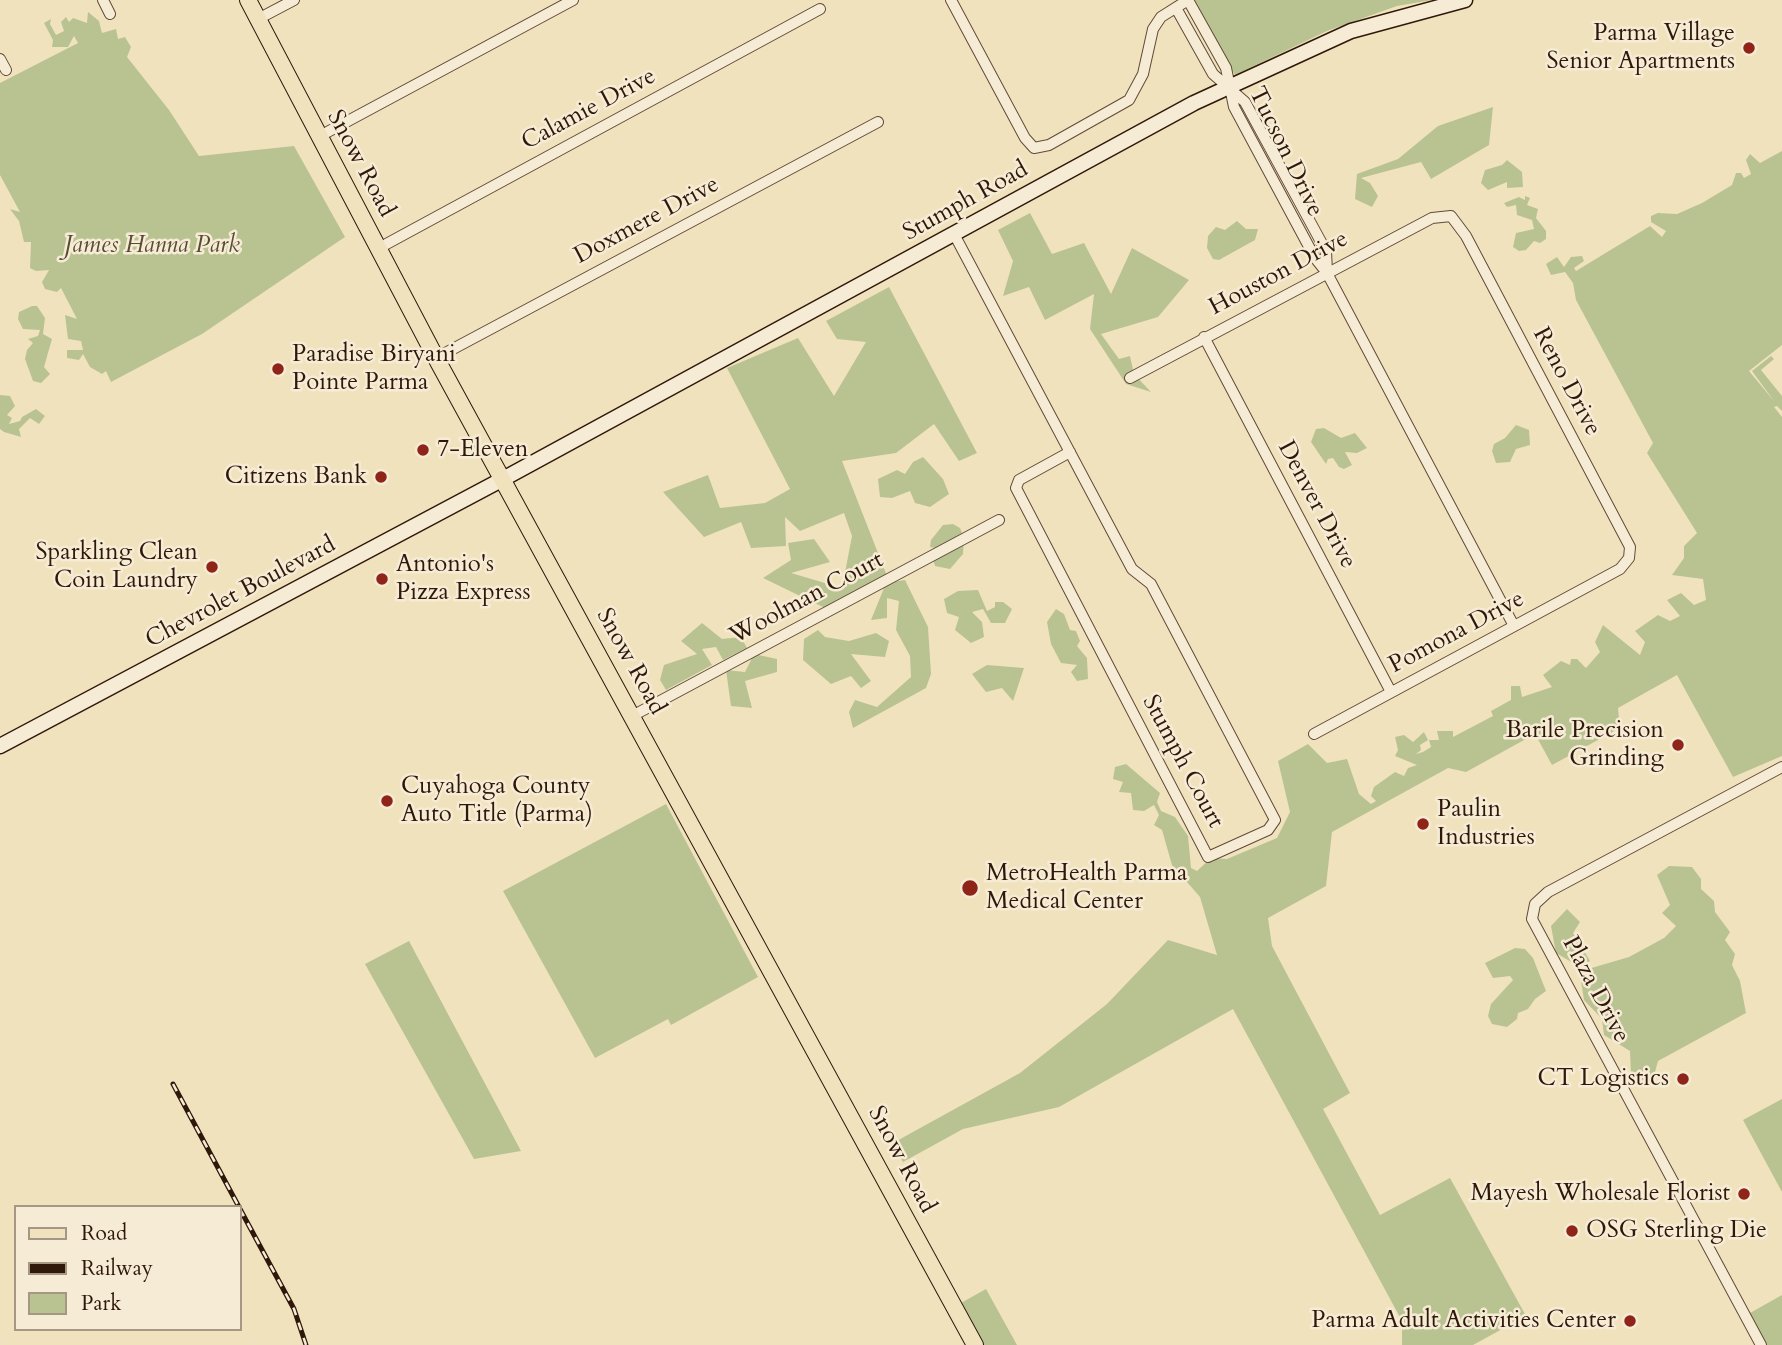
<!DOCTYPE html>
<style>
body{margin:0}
#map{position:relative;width:1782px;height:1345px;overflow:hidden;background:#f1e2be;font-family:Cardo,serif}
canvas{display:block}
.legend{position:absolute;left:14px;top:1205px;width:228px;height:126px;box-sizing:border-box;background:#f6ecd5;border:2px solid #a69784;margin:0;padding:9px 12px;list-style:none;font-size:21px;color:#2f180a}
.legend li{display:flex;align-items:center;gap:14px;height:35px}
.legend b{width:35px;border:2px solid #a69784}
</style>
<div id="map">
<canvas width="1782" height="1345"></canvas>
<ul class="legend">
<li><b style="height:9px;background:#f1e2be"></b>Road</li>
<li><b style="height:9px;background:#2f180a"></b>Railway</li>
<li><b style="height:19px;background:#b9c392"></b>Park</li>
</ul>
</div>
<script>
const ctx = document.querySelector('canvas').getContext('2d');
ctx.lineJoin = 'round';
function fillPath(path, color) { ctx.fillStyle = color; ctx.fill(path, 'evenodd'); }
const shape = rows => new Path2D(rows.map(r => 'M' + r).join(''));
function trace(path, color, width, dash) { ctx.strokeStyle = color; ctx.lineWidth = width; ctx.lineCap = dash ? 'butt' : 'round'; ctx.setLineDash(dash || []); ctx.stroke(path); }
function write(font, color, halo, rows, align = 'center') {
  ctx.font = font + ' Cardo,serif'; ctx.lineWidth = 5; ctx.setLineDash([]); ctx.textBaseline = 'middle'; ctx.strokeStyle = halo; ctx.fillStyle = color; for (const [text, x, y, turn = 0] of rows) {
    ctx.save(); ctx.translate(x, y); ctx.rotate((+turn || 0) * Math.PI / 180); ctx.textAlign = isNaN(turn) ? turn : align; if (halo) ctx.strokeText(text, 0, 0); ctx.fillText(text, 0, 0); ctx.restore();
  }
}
const green = shape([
 [1193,0,1432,0,1397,6,1327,31,1235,75],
 [88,12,99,21,102,33,116,29,118,39,125,37,131,47,127,57,169,110,199,156,294,146,345,237,202,334,111,382,106,371,102,374,90,367,83,354,79,360,67,358,67,350,83,350,81,341,68,339,65,315,77,319,61,288,57,292,45,289,42,282,49,270,36,271,30,268,31,242,24,242,19,221,10,209,20,212,0,175,0,83,78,43,74,36,68,47,52,47,53,40,44,23,51,19,50,24,56,35,64,31,61,22,66,17,69,22,73,18,87,23],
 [1493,107,1489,145,1431,179,1421,162,1361,178,1370,183,1378,196,1372,207,1355,199,1357,174,1398,159,1438,126],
 [1782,151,1782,345,1749,371,1774,401,1752,371,1771,356,1774,359,1761,370,1782,396,1782,411,1777,406,1774,407,1782,417,1782,756,1733,777,1677,675,1618,708,1620,728,1552,765,1535,734,1466,772,1448,768,1332,832,1326,886,1268,918,1272,946,1350,1093,1323,1109,1380,1215,1450,1178,1526,1316,1473,1345,1402,1345,1402,1321,1233,1009,1059,1107,963,1129,903,1162,893,1143,1020,1073,1107,1004,1168,940,1217,955,1200,897,1172,865,1162,830,1154,825,1159,815,1154,805,1144,811,1133,810,1131,793,1119,792,1123,782,1113,779,1115,767,1126,764,1160,793,1157,802,1161,811,1175,817,1188,836,1191,868,1197,871,1211,858,1227,859,1277,838,1290,812,1278,761,1308,744,1327,763,1347,759,1359,794,1371,804,1376,801,1371,796,1374,787,1395,772,1404,776,1408,768,1417,765,1395,756,1398,750,1395,737,1404,735,1413,742,1424,732,1428,740,1420,745,1421,750,1416,754,1423,752,1431,747,1429,740,1439,740,1437,731,1453,731,1453,737,1493,716,1491,711,1511,700,1511,686,1520,686,1522,697,1552,687,1543,675,1561,661,1570,665,1571,659,1577,659,1586,668,1600,652,1595,642,1603,625,1640,655,1645,642,1635,631,1658,615,1670,621,1680,616,1667,600,1681,593,1694,605,1706,600,1703,579,1672,575,1684,558,1684,546,1697,533,1647,453,1653,443,1576,300,1573,283,1565,272,1551,275,1546,264,1557,257,1564,267,1571,257,1582,256,1584,261,1574,268,1576,271,1650,226,1662,237,1666,231,1651,222,1651,216,1658,213,1677,214,1702,203,1732,185,1736,173,1741,173,1744,178,1751,174,1746,160,1750,154,1760,163],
 [1507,160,1522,172,1523,187,1507,188,1507,182,1488,190,1481,183,1485,170,1502,165],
 [1525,196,1530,198,1527,205,1538,209,1536,218,1546,231,1546,239,1540,243,1534,241,1526,250,1519,251,1513,247,1516,233,1534,229,1532,220,1517,215,1516,205,1507,207,1504,203,1519,197,1525,200],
 [1030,213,1052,254,1084,243,1111,294,1132,248,1189,280,1158,317,1101,334,1119,359,1130,356,1134,374,1151,392,1126,384,1090,329,1094,294,1045,320,1029,287,1003,296,1013,261,998,230],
 [1237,221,1246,229,1258,229,1255,240,1219,260,1213,259,1207,248,1208,236,1216,227,1225,230],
 [889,287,977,453,959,461,934,424,896,453,842,461,887,576,825,608,763,578,791,560,788,543,814,539,830,562,791,573,842,588,852,536,844,513,800,531,785,517,786,546,751,548,741,522,704,537,663,492,708,475,720,508,765,503,790,489,727,368,798,338,834,396,866,342,837,339,826,321],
 [32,306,37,306,45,318,43,334,52,339,44,367,50,374,41,383,33,381,25,359,27,350,33,343,28,339,38,336,40,330,23,329,18,319,19,312],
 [0,395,10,396,15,406,7,415,12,418,9,424,20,421,22,417,36,409,45,416,39,424,30,418,19,429,21,437,4,432,0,429],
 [1516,425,1529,430,1530,445,1516,449,1510,462,1496,463,1492,451,1494,444,1505,438],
 [1324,428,1341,438,1355,433,1367,448,1357,453,1345,452,1352,465,1344,469,1339,467,1333,458,1328,459,1326,464,1311,442,1316,429],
 [923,457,943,479,949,494,930,507,915,503,910,491,892,498,880,497,878,479,897,470,905,474,913,462],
 [953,524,960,528,964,538,963,554,950,569,935,566,932,555,941,549,930,547,931,540,943,525],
 [905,580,928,627,931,674,926,688,853,728,849,712,855,700,877,707,911,677,910,656,896,630,899,601,887,598,887,618,871,620,886,583],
 [978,590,987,611,995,607,995,602,1003,602,1012,609,1005,623,991,623,983,609,972,612,982,622,984,637,971,643,955,630,959,617,947,613,944,599,958,591],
 [1056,609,1064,614,1070,630,1076,631,1080,641,1077,646,1087,658,1088,679,1077,681,1071,672,1077,665,1061,663,1051,644,1047,622],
 [702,623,722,639,741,637,747,648,723,660,716,647,702,649,712,665,666,690,660,680,664,665,697,654,681,641],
 [818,630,825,637,849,641,876,633,889,641,885,657,851,654,871,681,861,688,851,676,831,684,803,660,804,639],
 [754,654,777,659,777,672,745,681,752,708,731,706,726,670,745,672],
 [987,665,1024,668,1013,701,1002,688,986,692,972,674],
 [666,804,758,977,671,1025,668,1019,595,1058,503,891],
 [1669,866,1692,867,1701,879,1701,889,1714,901,1715,912,1730,932,1725,940,1735,954,1732,965,1740,981,1746,1013,1658,1061,1655,1072,1642,1082,1631,1074,1630,1051,1604,1035,1602,1019,1584,1000,1581,981,1588,969,1629,957,1664,938,1676,926,1662,913,1670,905,1657,875],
 [1567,909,1580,922,1573,933,1590,961,1580,967,1556,953,1551,926],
 [409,941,521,1151,474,1159,365,964],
 [1515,948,1525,949,1533,958,1546,991,1535,999,1528,1009,1518,1013,1517,1019,1507,1027,1492,1024,1488,1016,1491,1004,1513,980,1510,976,1493,978,1485,963],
 [1782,1099,1782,1192,1743,1120],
 [986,1289,1017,1345,982,1345,959,1304],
 [1782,1295,1782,1345,1766,1345,1750,1313]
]);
const street = shape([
 [103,0,110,14],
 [951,0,1025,138,1034,148,1049,145,1129,100,1143,74,1153,29,1161,17,1188,0],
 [1188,0,1226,68,1234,107,1315,258,1327,273,1514,626],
 [1176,8,1213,74,1245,102,1326,251,1327,272],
 [258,19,294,0],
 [0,59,6,70],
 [320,136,573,0],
 [954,234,1132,569,1151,584,1275,820,1268,830,1208,857,1016,488,1019,480,1070,452],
 [379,248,820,9],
 [1204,337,1391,692],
 [436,358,878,122],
 [1130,378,1432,218,1451,216,1466,236,1630,547,1629,558,1620,569,1314,734],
 [634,715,999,520],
 [1761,1345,1532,919,1535,904,1548,892,1782,767]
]);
const secondary = shape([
 [0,746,503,479,1194,103,1351,31,1465,0]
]);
const primary = shape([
 [248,0,436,358,975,1345]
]);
const rail = shape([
 [173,1084,239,1207],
 [240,1209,294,1309,306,1345]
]);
const markers = [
 [1749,48,7,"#8f2418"],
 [278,369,7,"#8f2418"],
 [423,450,7,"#8f2418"],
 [381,477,7,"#8f2418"],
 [212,567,7,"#8f2418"],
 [382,579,7,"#8f2418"],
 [1678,745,7,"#8f2418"],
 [387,801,7,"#8f2418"],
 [1423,824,7,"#8f2418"],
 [970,888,9,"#8f2418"],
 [1683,1079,7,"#8f2418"],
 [1744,1194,7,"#8f2418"],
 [1572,1231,7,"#8f2418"],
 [1630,1321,7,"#8f2418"]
];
const poiNames = [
 ["Parma Village",1735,34],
 ["Senior Apartments",1735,62],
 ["Paradise Biryani",292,355,"left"],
 ["Pointe Parma",292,383,"left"],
 ["7-Eleven",437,450,"left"],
 ["Citizens Bank",367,477],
 ["Sparkling Clean",198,553],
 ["Coin Laundry",198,581],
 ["Antonio's",396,565,"left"],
 ["Pizza Express",396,593,"left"],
 ["Barile Precision",1664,731],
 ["Grinding",1664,759],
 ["Cuyahoga County",401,787,"left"],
 ["Auto Title (Parma)",401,815,"left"],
 ["Paulin",1437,810,"left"],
 ["Industries",1437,838,"left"],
 ["MetroHealth Parma",986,874,"left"],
 ["Medical Center",986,902,"left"],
 ["CT Logistics",1669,1079],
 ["Mayesh Wholesale Florist",1730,1194],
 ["OSG Sterling Die",1586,1231,"left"],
 ["Parma Adult Activities Center",1616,1321]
];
const streetNames = [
 ["Calamie Drive",589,110,-28],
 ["Tucson Drive",1285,152,64],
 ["Snow Road",360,164,62],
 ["Stumph Road",966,202,-29],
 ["Doxmere Drive",647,221,-28],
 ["Houston Drive",1279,274,-28],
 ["Reno Drive",1566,382,62],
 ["Denver Drive",1316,505,62],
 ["Chevrolet Boulevard",241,593,-28],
 ["Woolman Court",807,599,-28],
 ["Pomona Drive",1457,633,-28],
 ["Snow Road",630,662,61],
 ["Stumph Court",1182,762,62],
 ["Plaza Drive",1595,990,62],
 ["Snow Road",901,1160,62]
];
const parkNames = [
 ["James Hanna Park",152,246]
];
fillPath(green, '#b9c392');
trace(street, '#604a37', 12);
trace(secondary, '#2f180a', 17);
trace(primary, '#2f180a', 18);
trace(street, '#f6ecd5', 10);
trace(secondary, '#f6ecd5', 14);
trace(primary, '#f1e2be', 16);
trace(rail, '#2f180a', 5);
trace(rail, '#f6ecd5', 2.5, [8]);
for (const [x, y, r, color] of markers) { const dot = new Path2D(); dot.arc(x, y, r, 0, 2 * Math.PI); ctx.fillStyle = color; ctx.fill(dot); trace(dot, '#f6ecd5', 2.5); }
write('24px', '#2f180a', '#f6ecd5', poiNames, 'right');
write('24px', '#2f180a', '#f6ecd5', streetNames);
write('italic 24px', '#584b33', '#f6ecd5', parkNames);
</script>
